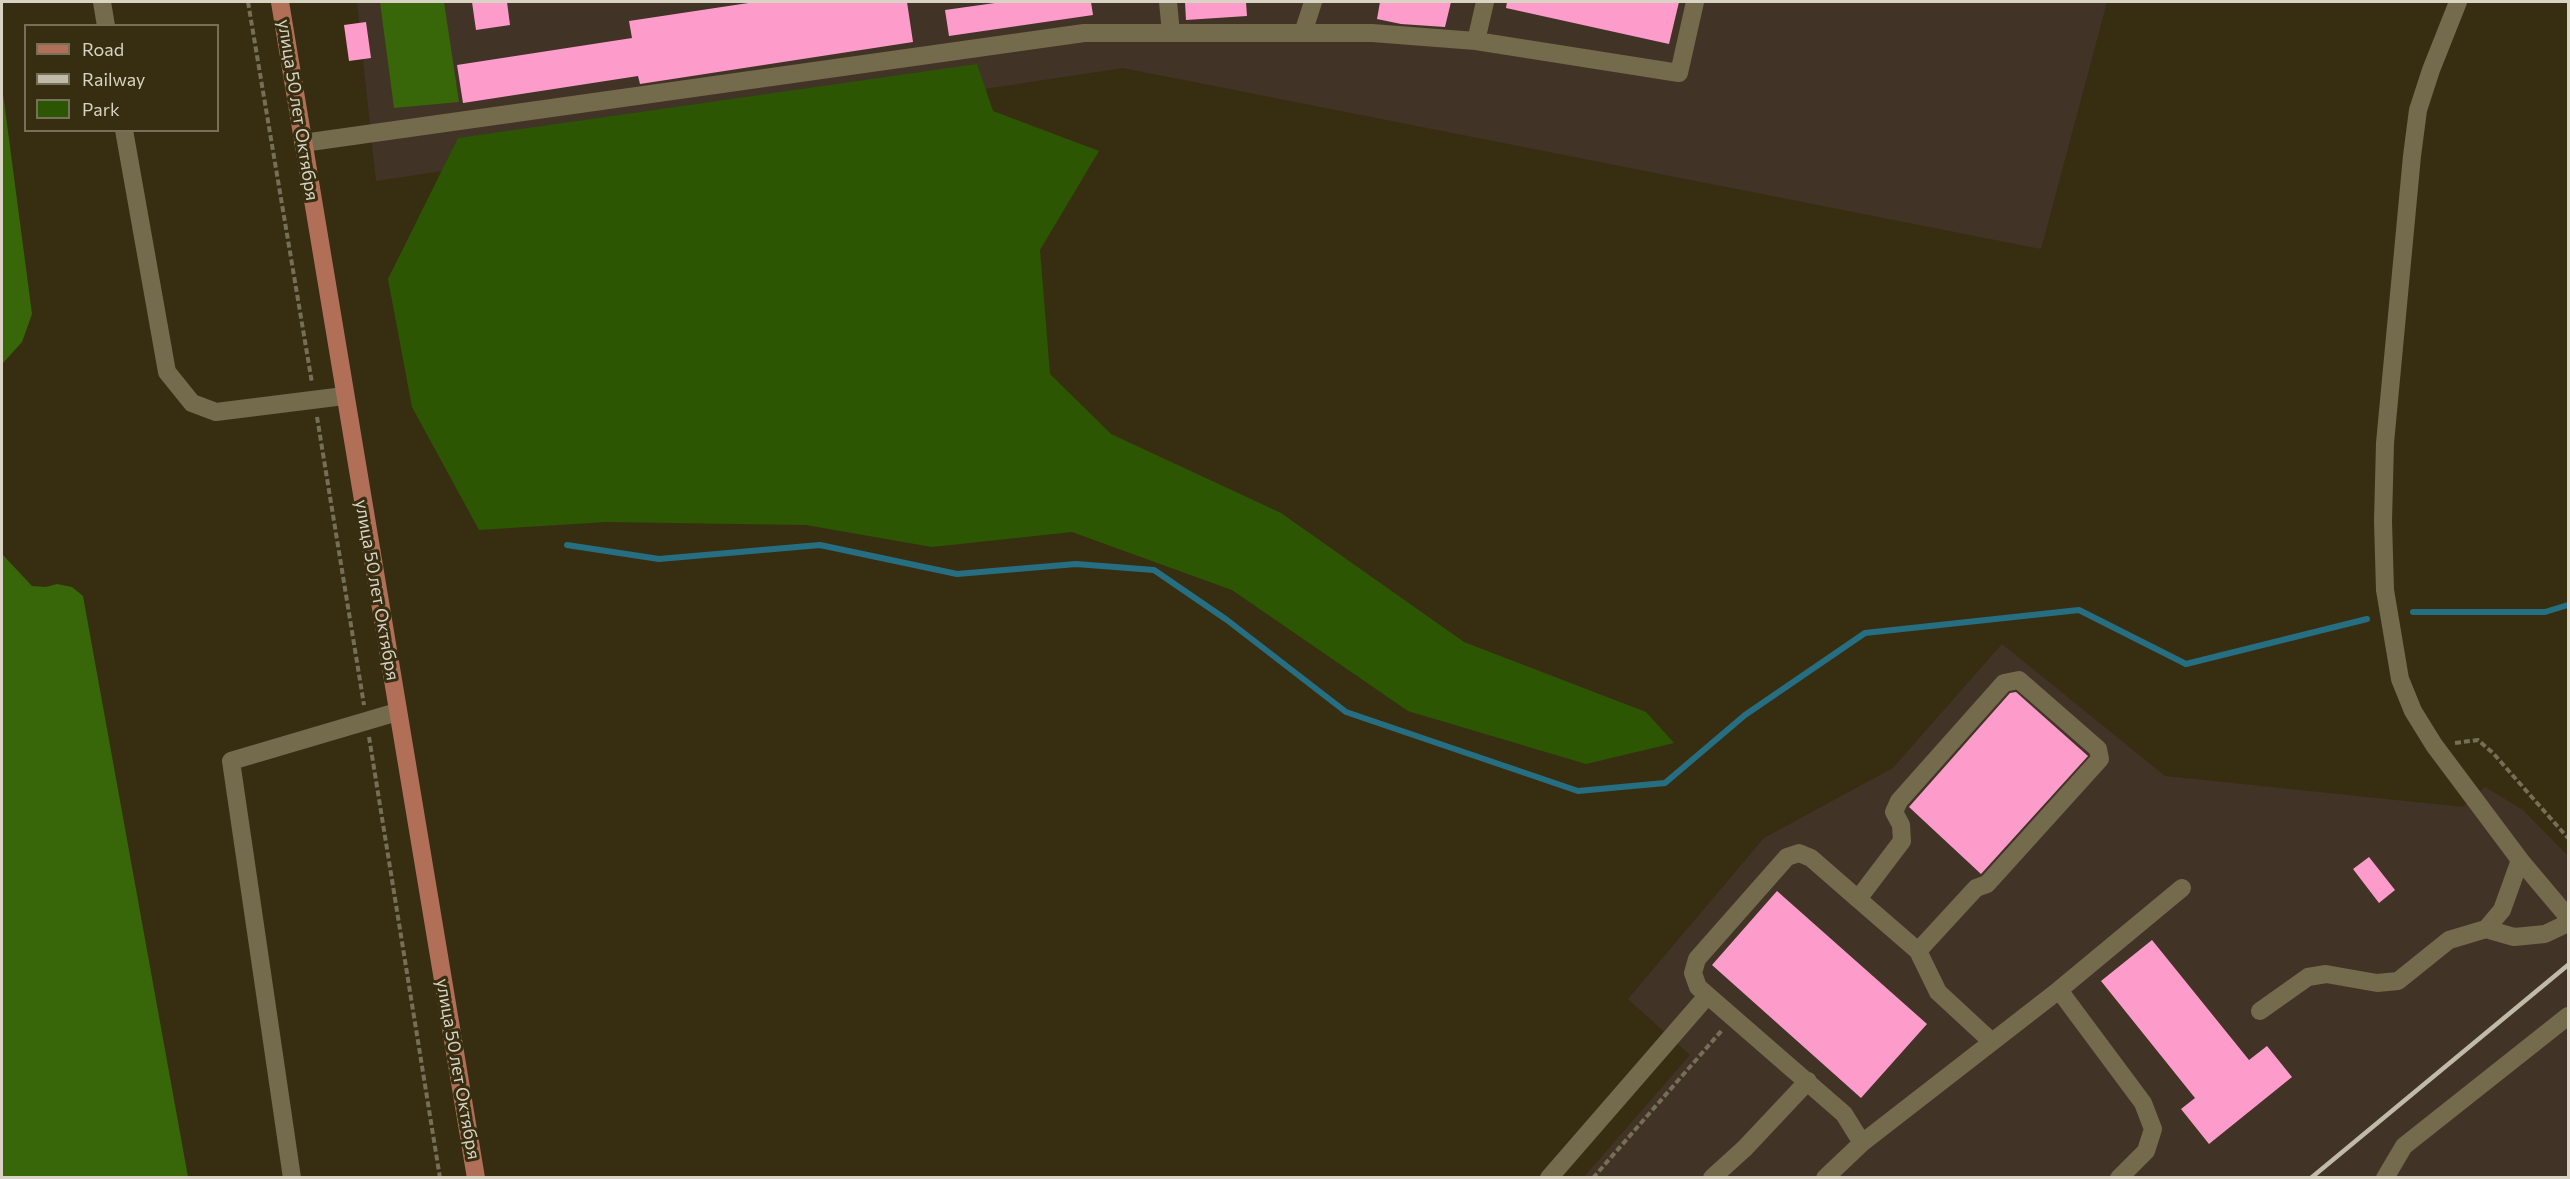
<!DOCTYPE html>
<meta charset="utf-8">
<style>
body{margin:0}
#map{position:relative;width:2570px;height:1179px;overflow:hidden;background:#372e12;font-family:Commissioner,sans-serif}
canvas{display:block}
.frame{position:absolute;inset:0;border:3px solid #d8d3c3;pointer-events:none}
.legend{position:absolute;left:24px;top:24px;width:195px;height:108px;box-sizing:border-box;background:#372e12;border:2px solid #777059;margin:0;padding:8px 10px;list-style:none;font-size:18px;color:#d8d3c3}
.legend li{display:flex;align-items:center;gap:12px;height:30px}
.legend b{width:30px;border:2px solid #777059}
</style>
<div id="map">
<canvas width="2570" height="1179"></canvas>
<div class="frame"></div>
<ul class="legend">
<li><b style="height:8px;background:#b16f57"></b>Road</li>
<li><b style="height:8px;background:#c0baa9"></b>Railway</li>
<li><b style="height:16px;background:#2d5603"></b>Park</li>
</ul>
</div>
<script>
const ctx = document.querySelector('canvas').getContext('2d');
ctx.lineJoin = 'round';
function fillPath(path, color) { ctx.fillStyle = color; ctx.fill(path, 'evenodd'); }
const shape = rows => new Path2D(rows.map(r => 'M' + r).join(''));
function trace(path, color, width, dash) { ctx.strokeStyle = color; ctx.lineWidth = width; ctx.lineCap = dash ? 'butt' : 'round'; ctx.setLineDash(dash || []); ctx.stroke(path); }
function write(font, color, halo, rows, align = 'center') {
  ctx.font = font + ' Commissioner,sans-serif'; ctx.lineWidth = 6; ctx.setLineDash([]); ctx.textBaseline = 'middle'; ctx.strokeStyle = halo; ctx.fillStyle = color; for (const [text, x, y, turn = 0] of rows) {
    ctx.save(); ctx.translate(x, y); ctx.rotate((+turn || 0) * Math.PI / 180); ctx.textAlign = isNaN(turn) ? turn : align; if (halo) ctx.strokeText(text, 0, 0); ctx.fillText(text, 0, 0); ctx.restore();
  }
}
const industrial = shape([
 [357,2,2107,2,2041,249,1123,68,376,181],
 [2002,644,2165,776,2463,807,2485,787,2523,810,2568,856,2568,1177,1583,1178,1690,1055,1628,999,1764,838,1893,768]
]);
const green = shape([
 [977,64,993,111,1099,151,1040,250,1050,374,1111,434,1281,513,1464,642,1646,712,1674,743,1586,764,1408,711,1232,590,1072,532,932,547,806,525,606,522,479,530,412,407,388,279,458,138]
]);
const forest = shape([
 [380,2,444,2,459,102,394,108],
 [2,86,32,314,22,342,2,364],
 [2,554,32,586,46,587,57,584,72,587,83,596,188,1177,2,1177]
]);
const stream = shape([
 [567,545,659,559,820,545,957,574,1076,564,1154,570,1227,620,1346,712,1578,791,1665,783,1745,715,1865,633,2079,610,2186,664,2367,619],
 [2413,612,2545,612,2568,605]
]);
const building = shape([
 [472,2,507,2,510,25,476,30],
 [755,2,907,2,913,42,640,84,638,76,463,103,457,65,632,38,629,21],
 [1002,2,1091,2,1093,15,949,36,945,10],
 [1185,2,1246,2,1247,16,1186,20],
 [1380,2,1451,2,1445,27,1401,24,1377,19],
 [1507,2,1679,2,1669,44,1506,8],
 [366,22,371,58,349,61,344,25],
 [2016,692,2088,756,1981,874,1909,807,2010,693],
 [2369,857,2395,890,2379,903,2353,869],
 [1777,891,1927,1024,1861,1098,1712,965],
 [2152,940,2249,1060,2267,1046,2292,1077,2209,1144,2181,1109,2195,1098,2101,981]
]);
const path = shape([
 [248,2,312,383],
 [317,417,364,705],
 [369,737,440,1178],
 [2455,743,2478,740,2493,753,2568,838],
 [1593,1178,1723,1029]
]);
const minor = shape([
 [102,2,106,26],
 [1168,2,1171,33],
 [2458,2,2431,70,2418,110,2412,156,2385,443,2383,521,2385,590,2400,679,2413,711,2434,745,2520,860,2568,917],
 [1303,33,1313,2],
 [1476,41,1485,2],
 [124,130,167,372,192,403,216,412,344,396],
 [303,143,1084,33,1372,33,1476,41,1679,73,1695,2],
 [1858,899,1918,951,1976,888,1987,884,2100,759,2098,749,2019,680,2004,683,1899,801,1894,812,1901,825,1902,841,1858,899,1811,858,1799,853,1787,857,1697,959,1693,973,1698,987,1844,1114,1862,1143],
 [2486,929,2514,937,2545,934,2568,923],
 [1918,951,1938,992,1992,1042],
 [2059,990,2143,1103,2153,1129,2146,1151,2119,1178],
 [2260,1011,2308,977,2326,974,2377,983,2398,981,2449,940,2486,929,2502,910,2520,860],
 [292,1178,231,761,397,712],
 [1549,1178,1707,996],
 [1712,1178,1745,1148,1808,1081],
 [1825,1178,1862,1143,2059,990,2182,888],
 [2385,1178,2404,1146,2568,1016]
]);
const major = shape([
 [280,2,476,1178]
]);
const rail = shape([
 [2311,1178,2568,965]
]);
const streetNames = [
 ["улица 50 лет Октября",298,110,81],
 ["улица 50 лет Октября",377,590,80],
 ["улица 50 лет Октября",458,1069,80]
];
fillPath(industrial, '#423327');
fillPath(green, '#2d5603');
fillPath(forest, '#38670a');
trace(stream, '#266f83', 6);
fillPath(building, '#fd9cca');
trace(path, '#766f57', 4, [6, 3]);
trace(minor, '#746a4c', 18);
trace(major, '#b16f57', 18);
trace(rail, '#c0baa9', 4.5);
write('18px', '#d8d3c3', '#372e12', streetNames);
</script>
